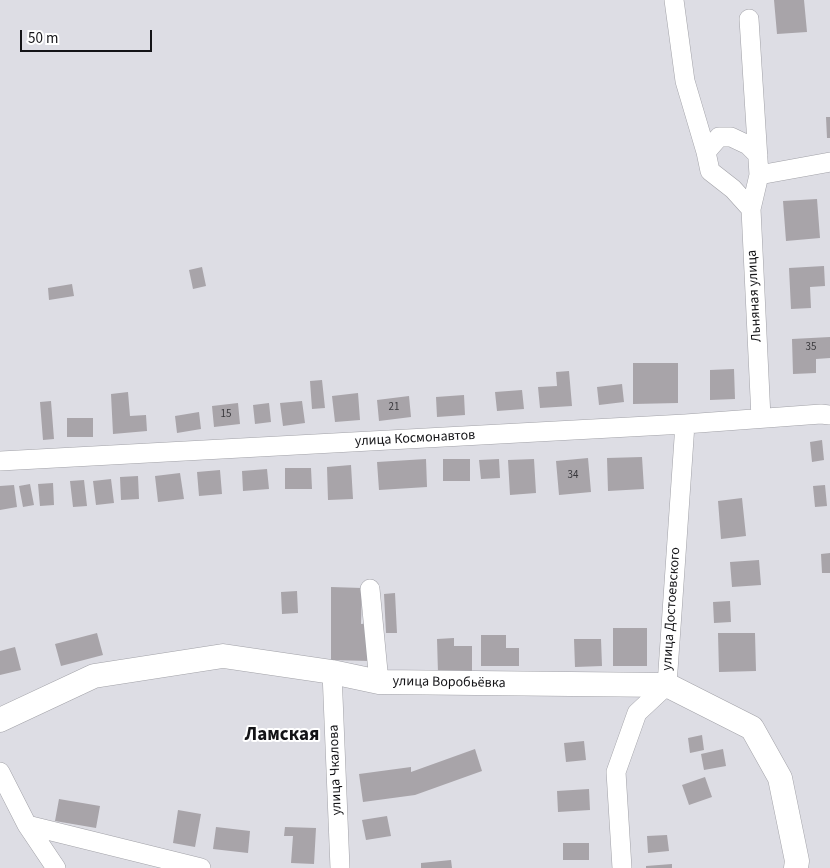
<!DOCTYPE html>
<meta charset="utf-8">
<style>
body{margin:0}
#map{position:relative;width:830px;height:868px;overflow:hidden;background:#dddde4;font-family:"Source Sans 3",sans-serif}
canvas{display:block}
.scale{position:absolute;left:20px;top:30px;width:132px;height:22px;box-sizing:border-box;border:2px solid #141417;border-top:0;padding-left:6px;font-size:15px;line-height:18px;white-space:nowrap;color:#141417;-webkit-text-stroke:4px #fff;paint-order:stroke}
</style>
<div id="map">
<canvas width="830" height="868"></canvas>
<div class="scale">50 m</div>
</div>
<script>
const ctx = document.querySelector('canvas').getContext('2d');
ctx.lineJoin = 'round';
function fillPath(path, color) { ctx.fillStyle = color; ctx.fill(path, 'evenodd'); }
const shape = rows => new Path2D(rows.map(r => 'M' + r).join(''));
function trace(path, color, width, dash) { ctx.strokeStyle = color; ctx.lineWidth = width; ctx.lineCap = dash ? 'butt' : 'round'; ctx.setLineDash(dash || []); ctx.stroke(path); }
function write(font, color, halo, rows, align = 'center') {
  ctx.font = font + ' "Source Sans 3",sans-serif'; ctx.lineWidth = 4; ctx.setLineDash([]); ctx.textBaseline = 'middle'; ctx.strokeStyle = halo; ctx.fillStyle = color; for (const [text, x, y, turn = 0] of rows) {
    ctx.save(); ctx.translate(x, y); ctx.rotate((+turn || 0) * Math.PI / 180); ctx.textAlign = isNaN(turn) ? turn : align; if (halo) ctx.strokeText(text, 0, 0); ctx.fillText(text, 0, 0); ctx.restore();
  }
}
const building = shape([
 [774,0,804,0,807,32,777,34],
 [826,117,830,117,830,138,827,138],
 [817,199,820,238,786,241,783,201],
 [824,266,825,286,810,287,811,308,791,309,789,268],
 [202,267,206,286,193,289,189,270],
 [72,284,74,296,49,300,48,288],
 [830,337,830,358,816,359,816,373,793,374,792,339],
 [633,363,678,363,678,403,633,404],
 [734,369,735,399,710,400,710,370],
 [569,371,572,406,540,408,538,387,557,386,556,372],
 [322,380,325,408,312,409,310,381],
 [622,384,624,402,599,405,597,387],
 [522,390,524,409,497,411,495,392],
 [128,392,130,416,146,415,147,431,113,434,111,394],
 [358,393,360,420,335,422,332,396],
 [464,395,465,415,437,417,436,397],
 [409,396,411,417,379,421,377,400],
 [51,401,54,439,43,440,40,402],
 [302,401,305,423,283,426,280,403],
 [238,403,240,424,214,427,212,406],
 [269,403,271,422,255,424,253,405],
 [199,412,201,429,177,433,175,416],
 [67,418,93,418,93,437,67,437],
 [822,440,824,460,812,462,810,442],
 [642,457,644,489,608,491,607,458],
 [588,458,591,492,559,495,556,461],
 [426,459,427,487,379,490,377,462],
 [443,459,470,459,470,481,443,481],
 [499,459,500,478,481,479,479,460],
 [534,459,536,493,510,495,508,460],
 [351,465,353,499,328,500,327,467],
 [285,468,311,468,312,489,285,489],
 [267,469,269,489,243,491,242,471],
 [220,470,222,494,199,496,197,472],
 [180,473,184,499,158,502,155,476],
 [138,476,139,499,121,500,120,477],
 [111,479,114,503,96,505,93,481],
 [84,480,87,506,73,507,70,481],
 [53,483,54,505,40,506,38,484],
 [30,484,34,505,23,507,19,486],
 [14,485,17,507,0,510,0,486],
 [825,485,827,506,815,507,813,486],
 [742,498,746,536,721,539,718,501],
 [830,553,830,573,822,573,821,554],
 [759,560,761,585,732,587,730,562],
 [331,587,362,588,361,624,371,623,370,661,331,660],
 [297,591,298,613,282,614,281,592],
 [395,593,397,633,386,633,384,594],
 [730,601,731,622,714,623,713,602],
 [613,628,647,628,647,666,613,666],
 [97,633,103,655,61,666,55,644],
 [718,633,755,633,756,671,719,672],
 [481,635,506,635,506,648,519,648,519,666,481,666],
 [454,638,454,646,472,646,472,671,438,673,437,639],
 [574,639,601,639,602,666,575,667],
 [15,647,21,670,0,675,0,651],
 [702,735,704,750,690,753,688,738],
 [584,741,586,760,566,762,564,743],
 [475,749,482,771,415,795,363,802,359,774,411,767,411,772],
 [723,749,726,766,704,770,701,754],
 [705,777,712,797,689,805,682,785],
 [589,789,590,810,558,812,557,791],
 [59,799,100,806,96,828,55,821],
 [178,810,201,814,195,847,173,843],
 [387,816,391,836,366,840,362,820],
 [216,827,250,831,248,853,213,849],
 [285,827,316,828,314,864,291,863,293,836,284,836],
 [667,835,669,851,648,853,647,836],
 [563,843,589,843,589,860,563,860],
 [451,860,452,868,421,868,421,863],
 [672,864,672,868,646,868,646,866]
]);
const minor = shape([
 [674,0,685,81,706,152],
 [749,19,759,175],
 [751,209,733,189,710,171,706,152,719,137,731,137,748,145,758,155],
 [761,418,751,209,759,175,830,162],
 [0,461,685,424,821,414,830,415],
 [370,589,379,682],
 [332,672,340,868],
 [0,772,27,825,201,868],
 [27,825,56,868],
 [622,868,616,772,637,713,667,685,685,424]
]);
const major = shape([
 [0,720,94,676,223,656,332,672,379,682,667,685,752,728,780,778,797,861,796,868]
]);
const numberNames = [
 ["35",811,348],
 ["21",394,408],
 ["15",226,415],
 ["34",573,476]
];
const streetNames = [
 ["Льняная улица",755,296,-93],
 ["улица Космонавтов",415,439,-3],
 ["улица Достоевского",672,609,-86],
 ["улица Воробьёвка",449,683,1],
 ["улица Чкалова",336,770,-92]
];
const districtNames = [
 ["Ламская",282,736]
];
fillPath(building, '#a8a4a9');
trace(minor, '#a1a1a7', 20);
trace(major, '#a1a1a7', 25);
trace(minor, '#fff', 19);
trace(major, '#fff', 24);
write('11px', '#39383c', null, numberNames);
write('14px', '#141417', '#fff', streetNames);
write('bold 19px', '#141417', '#fff', districtNames);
</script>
